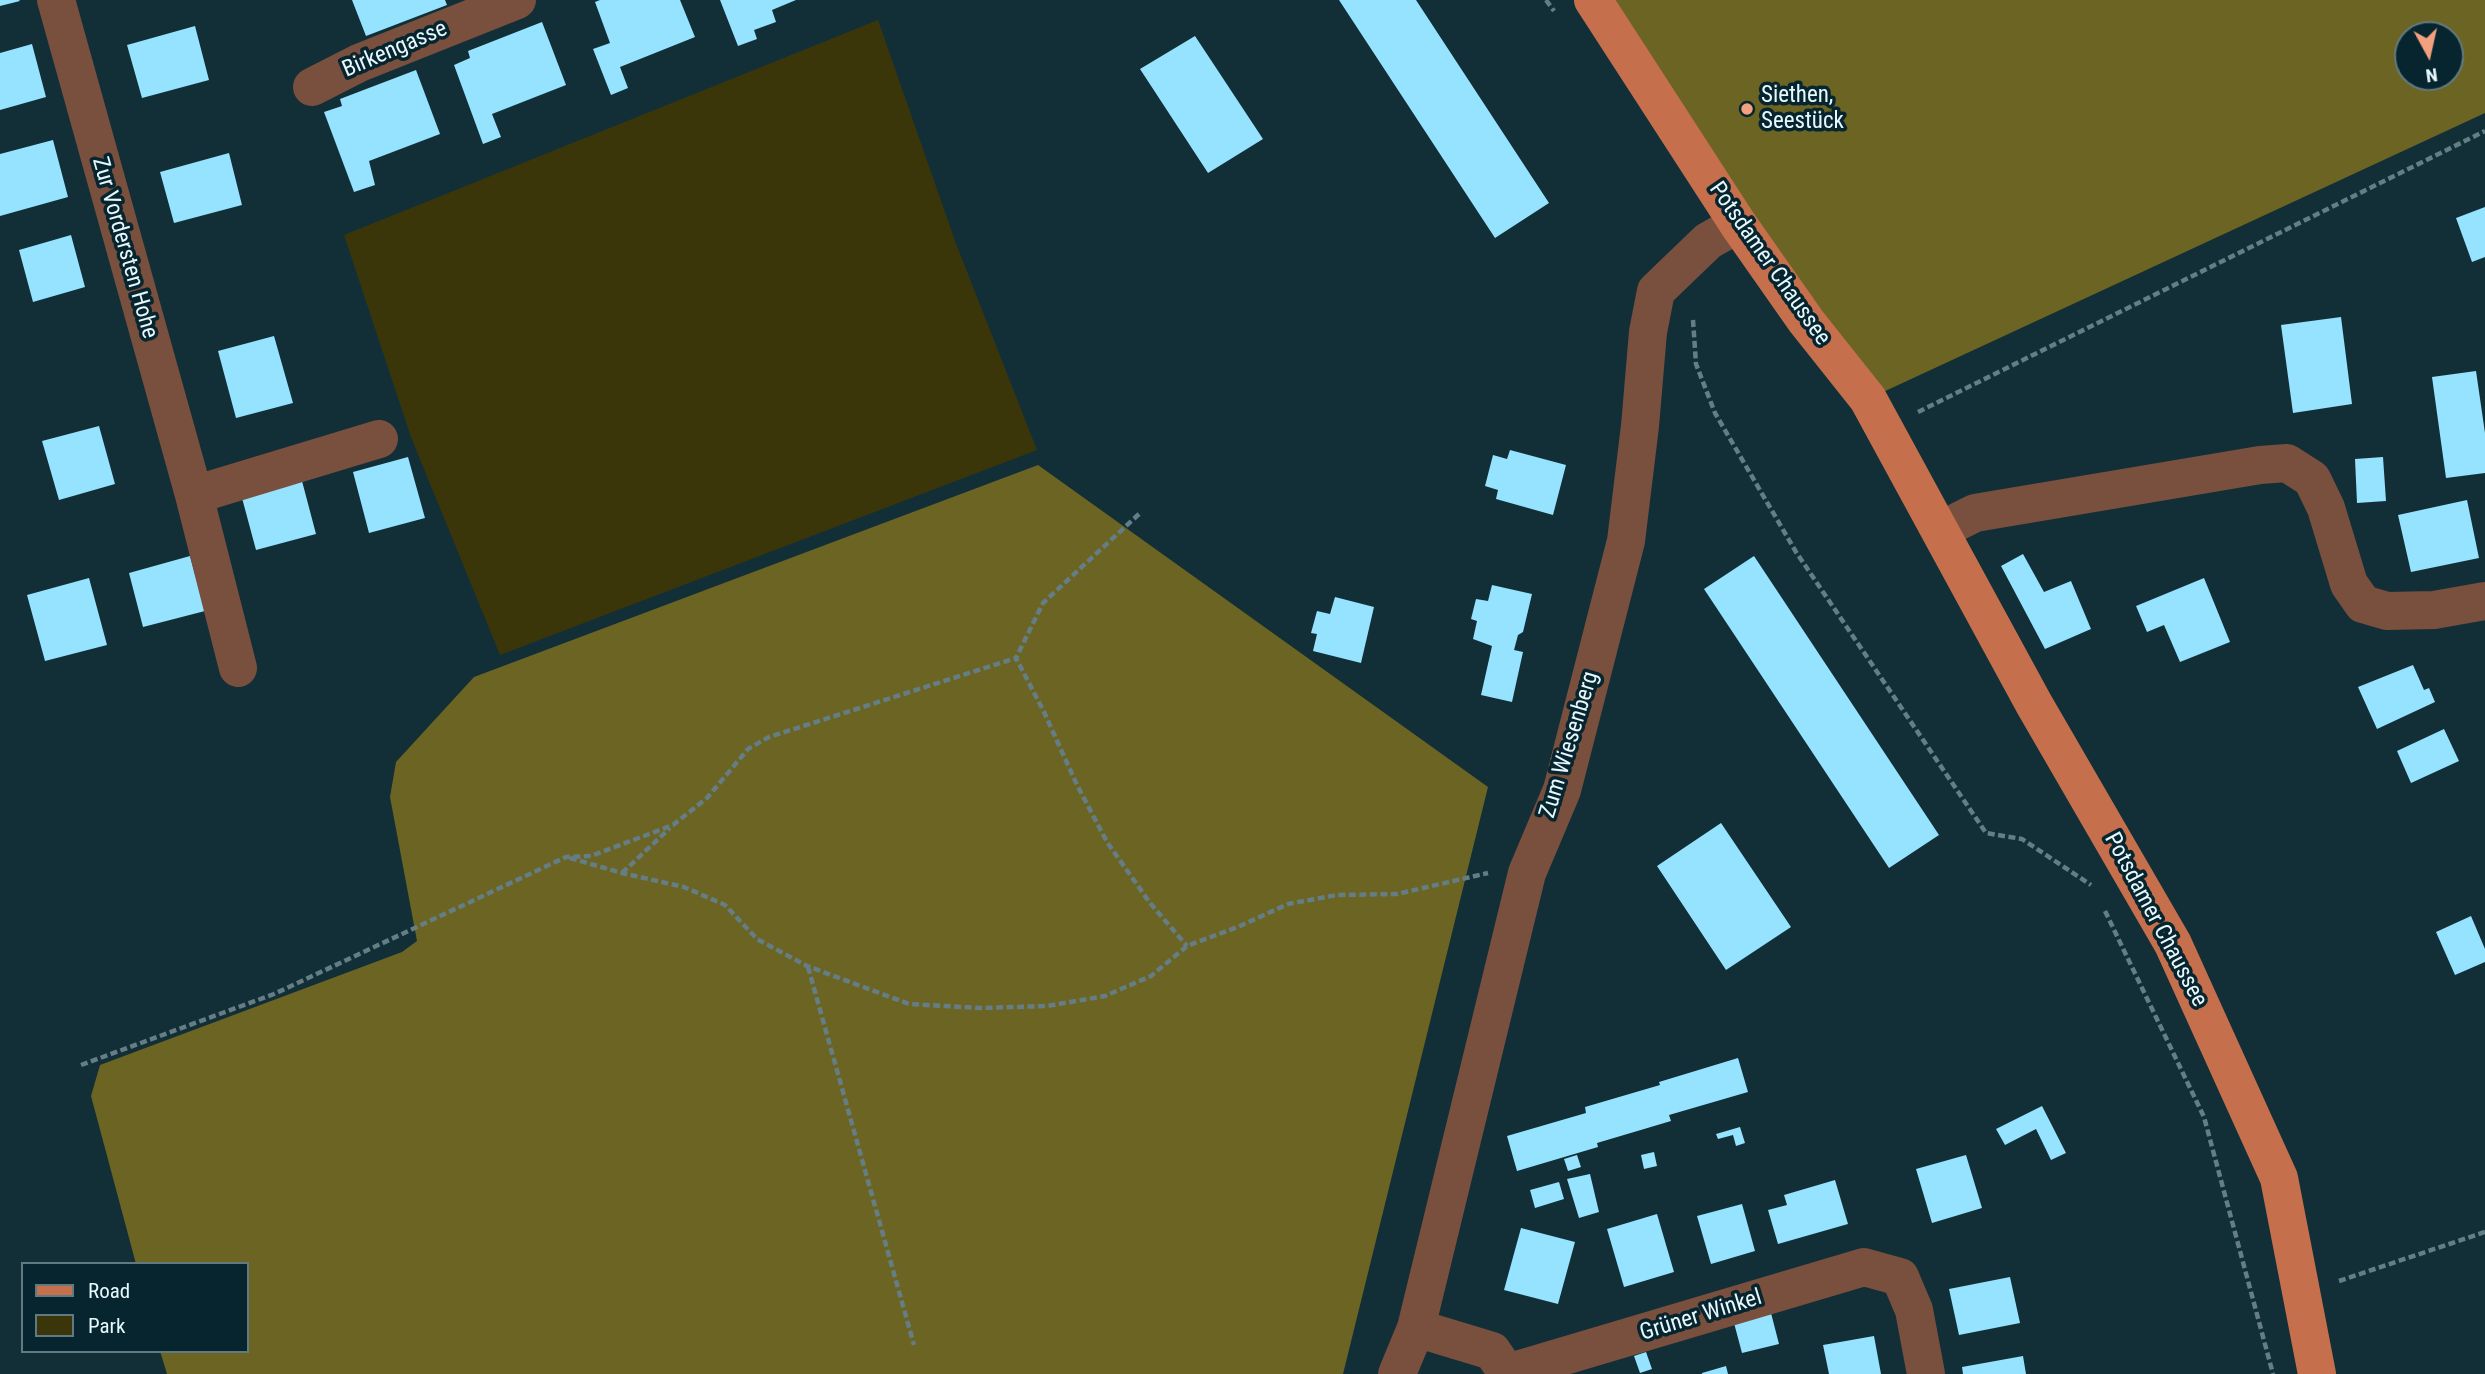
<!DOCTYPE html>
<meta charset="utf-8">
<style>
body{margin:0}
#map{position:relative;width:2485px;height:1374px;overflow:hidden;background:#122f38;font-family:"Roboto Condensed",sans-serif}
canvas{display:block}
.legend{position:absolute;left:21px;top:1262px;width:228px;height:91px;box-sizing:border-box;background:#07252e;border:2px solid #617981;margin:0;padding:9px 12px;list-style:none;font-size:21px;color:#e7f8fe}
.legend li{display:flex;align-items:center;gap:14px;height:35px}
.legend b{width:35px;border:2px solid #617981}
.north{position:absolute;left:2394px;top:21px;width:70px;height:70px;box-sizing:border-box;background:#07252e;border:2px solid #617981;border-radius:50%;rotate:172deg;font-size:19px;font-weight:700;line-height:28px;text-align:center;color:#e7f8fe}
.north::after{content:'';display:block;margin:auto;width:24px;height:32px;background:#f2a080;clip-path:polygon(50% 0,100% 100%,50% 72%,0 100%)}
</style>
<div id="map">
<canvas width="2485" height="1374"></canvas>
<ul class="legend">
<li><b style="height:9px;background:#c66f4d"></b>Road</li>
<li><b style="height:19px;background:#3b360a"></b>Park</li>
</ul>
<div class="north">N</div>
</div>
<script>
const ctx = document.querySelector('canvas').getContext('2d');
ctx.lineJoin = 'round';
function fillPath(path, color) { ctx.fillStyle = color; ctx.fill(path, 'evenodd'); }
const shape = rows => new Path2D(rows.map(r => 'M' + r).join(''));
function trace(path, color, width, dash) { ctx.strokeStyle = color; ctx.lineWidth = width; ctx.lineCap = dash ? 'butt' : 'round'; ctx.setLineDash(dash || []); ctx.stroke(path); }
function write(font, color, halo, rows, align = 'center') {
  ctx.font = font + ' "Roboto Condensed",sans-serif'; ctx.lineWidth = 7; ctx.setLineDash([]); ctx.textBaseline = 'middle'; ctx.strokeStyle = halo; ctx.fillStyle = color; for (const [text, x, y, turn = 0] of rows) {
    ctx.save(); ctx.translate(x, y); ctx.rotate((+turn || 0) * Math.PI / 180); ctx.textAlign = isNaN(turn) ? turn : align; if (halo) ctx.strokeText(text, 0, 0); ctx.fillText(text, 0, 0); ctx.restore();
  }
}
const green = shape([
 [878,20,955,241,1037,450,500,655,411,437,344,235]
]);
const forest = shape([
 [1593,0,2485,0,2485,113,1868,399],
 [2408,35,2450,35,2450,77,2408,77],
 [1038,465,1488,787,1343,1374,167,1374,160,1351,247,1351,247,1264,136,1264,91,1096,100,1065,402,952,417,941,390,797,396,762,474,677]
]);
const building = shape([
 [0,0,19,0,20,1,0,6],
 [352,0,445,0,447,5,366,36],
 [600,0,680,0,695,37,620,67,628,88,611,95,593,49,610,43,595,2],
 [720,0,796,0,772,10,776,22,754,30,757,39,738,46],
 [1339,0,1416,0,1549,203,1495,238],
 [542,22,566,85,492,114,501,137,483,144,454,65,470,58,468,51],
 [195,26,209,80,142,98,127,45],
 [1195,36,1263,139,1208,173,1140,69],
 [32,44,46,97,0,110,0,53],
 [416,70,440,134,369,161,375,185,354,192,324,112,342,106,340,99],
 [53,140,68,197,0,216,0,154],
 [229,153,242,205,174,223,160,172],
 [2485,207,2485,257,2472,262,2456,218],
 [71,235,85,287,33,302,19,250],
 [2341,317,2352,404,2293,413,2281,325],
 [274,336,293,403,236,418,218,351],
 [2476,371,2485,433,2485,473,2446,478,2432,377],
 [99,426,115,484,59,500,42,441],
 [1510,450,1566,465,1553,515,1496,499,1498,490,1485,486,1493,455,1507,459],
 [408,457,425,518,369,533,353,472],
 [2383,457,2386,501,2357,503,2355,459],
 [302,481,316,534,256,550,242,498],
 [2467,500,2479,558,2411,572,2398,515],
 [2023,554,2044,592,2071,581,2091,629,2045,649,2001,566],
 [190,556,205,611,143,627,129,573],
 [1754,556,1939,835,1889,868,1704,589],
 [89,578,107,645,45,661,27,595],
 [2204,578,2230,642,2180,662,2164,625,2147,632,2136,606],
 [1492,585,1532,594,1523,632,1518,635,1514,650,1523,652,1512,702,1481,695,1492,646,1473,639,1477,621,1471,619,1476,599,1488,601],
 [1335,597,1374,607,1361,663,1313,651,1317,634,1311,633,1317,611,1330,614],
 [2413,665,2424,690,2429,688,2435,702,2377,729,2358,687],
 [2444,729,2459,761,2411,783,2397,751],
 [1721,823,1791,927,1726,970,1657,866],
 [2471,916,2485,949,2485,962,2455,975,2436,932],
 [1738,1058,1748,1092,1669,1115,1671,1121,1597,1143,1598,1147,1517,1171,1507,1136,1586,1113,1585,1107,1660,1085,1659,1082],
 [2042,1106,2066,1153,2051,1160,2036,1129,2005,1145,1996,1129],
 [1740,1127,1745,1143,1736,1146,1733,1135,1718,1139,1716,1134],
 [1654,1152,1657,1166,1644,1169,1641,1155],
 [1577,1155,1581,1167,1568,1171,1564,1159],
 [1966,1155,1982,1208,1932,1223,1916,1169],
 [1590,1174,1599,1212,1579,1218,1567,1179],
 [1835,1180,1848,1224,1778,1244,1768,1210,1787,1205,1784,1195],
 [1559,1182,1564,1199,1535,1208,1530,1190],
 [1742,1204,1755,1251,1711,1264,1697,1216],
 [1657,1214,1674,1272,1624,1287,1607,1229],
 [1521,1228,1575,1242,1558,1304,1504,1290],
 [2010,1277,2020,1323,1959,1335,1949,1289],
 [1771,1313,1779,1344,1742,1353,1734,1323],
 [1874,1336,1881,1374,1829,1374,1823,1345],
 [1646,1352,1652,1369,1640,1373,1634,1356],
 [2023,1356,2026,1374,1963,1374,1962,1367],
 [1726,1366,1728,1374,1702,1374,1702,1373]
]);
const path = shape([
 [1546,0,1554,11],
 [1693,320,1696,364,1715,413,1796,552,1986,833,2022,839,2091,885],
 [1918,412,2485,131],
 [1139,514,1043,603,1016,658,1044,712,1077,785,1107,842,1150,903,1187,946],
 [570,858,622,873,684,887,725,905,757,939,807,966,909,1004,981,1008,1047,1006,1105,996,1151,976,1187,946,1240,926,1288,904,1337,895,1397,894,1488,873],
 [622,873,670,828],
 [2105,911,2204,1117,2273,1374],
 [808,967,914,1345],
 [81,1065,274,994,566,857,591,856,673,825,707,798,748,749,769,737,1016,658],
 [2339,1281,2485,1232]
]);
const minor = shape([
 [56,0,194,495,238,668],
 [312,87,359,63,517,0],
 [194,495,379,439],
 [1941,530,1975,513,2260,465,2287,463,2312,479,2326,508,2349,584,2363,604,2387,611,2434,610,2485,601],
 [1416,1328,1492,1351,1507,1373,1864,1267,1900,1277,1914,1310,1926,1374],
 [1397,1374,1416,1328,1527,873,1562,790,1626,541,1640,426,1648,332,1656,291,1708,241,1738,224]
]);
const major = shape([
 [1593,0,1738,224,1806,321,1868,399,2034,704,2173,944,2279,1178,2317,1374]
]);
const markers = [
 [1747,109,7,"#f2a080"]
];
const streetNames = [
 ["Birkengasse",395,50,-23],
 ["Zur Vordersten Hohe",124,248,74],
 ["Potsdamer Chaussee",1769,264,55],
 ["Zum Wiesenberg",1570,745,-73],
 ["Potsdamer Chaussee",2155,920,62],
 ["Grüner Winkel",1701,1316,-17]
];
const poiNames = [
 ["Siethen,",1761,96],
 ["Seestück",1761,122]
];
fillPath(green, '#3b360a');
fillPath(forest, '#6c6423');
fillPath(building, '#95e3fe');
trace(path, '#657d85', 4.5, [7, 3.5]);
trace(minor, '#794f3e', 38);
trace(major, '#c66f4d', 38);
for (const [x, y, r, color] of markers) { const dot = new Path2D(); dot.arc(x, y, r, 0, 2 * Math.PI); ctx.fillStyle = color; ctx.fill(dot); trace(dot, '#07252e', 2.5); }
write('23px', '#e7f8fe', '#07252e', streetNames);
write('23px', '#e7f8fe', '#07252e', poiNames, 'left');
</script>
